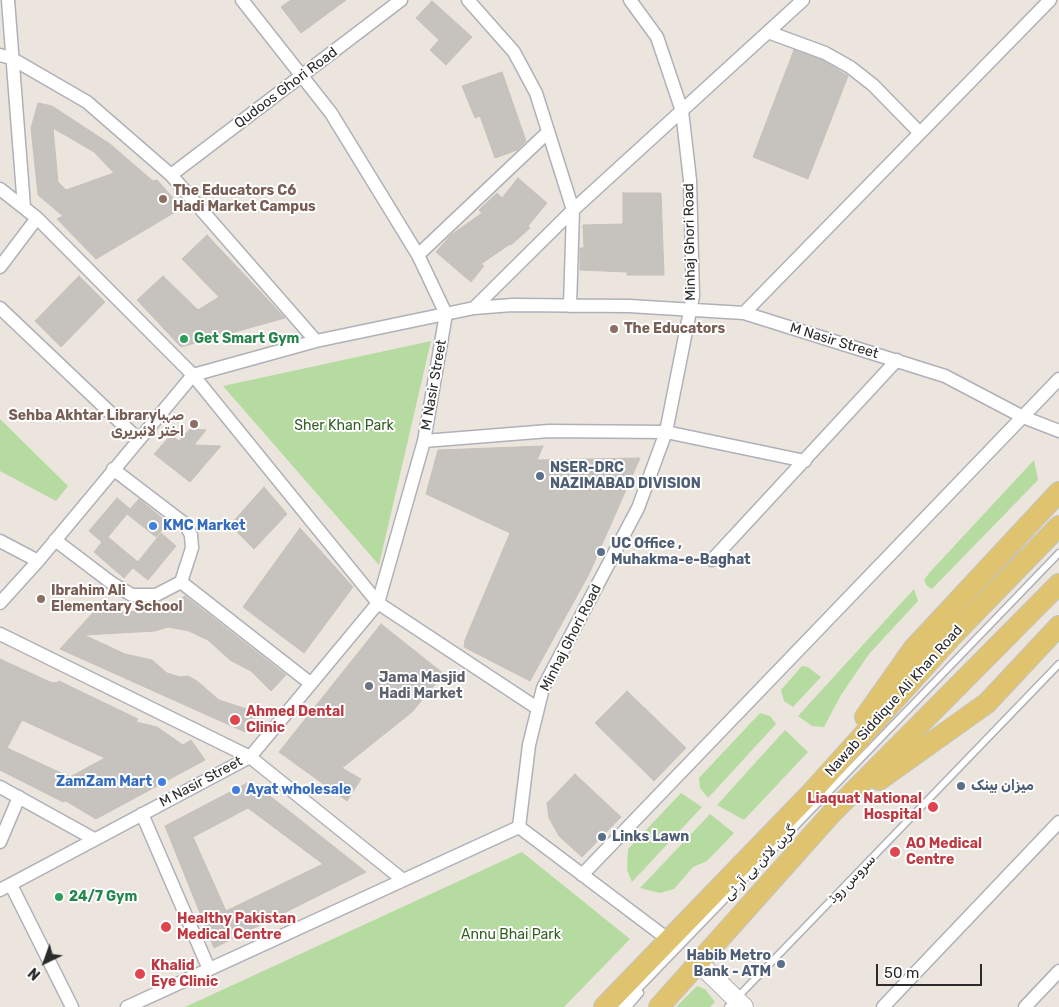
<!DOCTYPE html>
<meta charset="utf-8">
<style>
body{margin:0}
#map{position:relative;width:1059px;height:1007px;overflow:hidden;background:#ebe5de;font-family:Rubik,sans-serif}
canvas{display:block}
.north{position:absolute;left:20px;top:937px;width:50px;height:50px;-webkit-text-stroke:4px #fff;paint-order:stroke;rotate:222deg;font-size:14px;font-weight:700;line-height:20px;text-align:center;color:#2b2b2b}
.north::after{content:'';display:block;margin:auto;width:18px;height:22px;background:#2b2b2b;clip-path:polygon(50% 0,100% 100%,50% 72%,0 100%)}
.scale{position:absolute;left:876px;top:964px;width:106px;height:22px;box-sizing:border-box;border:2px solid #2b2b2b;border-top:0;padding-left:6px;font-size:15px;line-height:18px;white-space:nowrap;color:#2b2b2b;-webkit-text-stroke:4px #fff;paint-order:stroke}
</style>
<div id="map">
<canvas width="1059" height="1007"></canvas>
<div class="north">N</div>
<div class="scale">50 m</div>
</div>
<script>
const ctx = document.querySelector('canvas').getContext('2d');
ctx.lineJoin = 'round';
function fillPath(path, color) { ctx.fillStyle = color; ctx.fill(path, 'evenodd'); }
const shape = rows => new Path2D(rows.map(r => 'M' + r).join(''));
function trace(path, color, width, dash) { ctx.strokeStyle = color; ctx.lineWidth = width; ctx.lineCap = dash ? 'butt' : 'round'; ctx.setLineDash(dash || []); ctx.stroke(path); }
function write(font, color, halo, rows, align = 'center') {
  ctx.font = font + ' Rubik,"Noto Naskh Arabic",sans-serif'; ctx.lineWidth = 4; ctx.setLineDash([]); ctx.textBaseline = 'middle'; ctx.strokeStyle = halo; ctx.fillStyle = color; for (const [text, x, y, turn = 0] of rows) {
    ctx.save(); ctx.translate(x, y); ctx.rotate((+turn || 0) * Math.PI / 180); ctx.textAlign = isNaN(turn) ? turn : align; if (halo) ctx.strokeText(text, 0, 0); ctx.fillText(text, 0, 0); ctx.restore();
  }
}
const green = shape([
 [431,341,379,565,223,386],
 [0,419,68,486,56,501,0,471],
 [1034,460,1038,480,932,589,927,586,924,580,930,572],
 [914,589,918,601,869,654,841,695,824,727,812,726,798,716],
 [802,666,808,667,821,677,793,707,784,701,781,690],
 [760,713,770,716,776,724,708,798,700,788,699,778],
 [785,730,808,752,744,820,717,805],
 [681,793,702,807,632,882,627,870,628,849],
 [710,814,734,833,707,861,693,867,674,889,660,893,640,888],
 [522,852,630,939,564,1007,185,1007],
 [697,986,705,989,715,1002,710,1007,676,1007]
]);
const building = shape([
 [291,0,346,0,301,33,281,7,291,0],
 [432,1,472,37,446,65,430,50,439,40,416,18,432,1],
 [794,50,822,60,848,76,808,179,753,157,794,50],
 [502,72,526,141,517,150,495,158,480,116,475,118,462,86,502,72],
 [38,103,52,106,110,144,153,181,157,180,182,208,96,259,57,219,63,216,38,195,31,128,38,103],
 [53,128,94,152,114,173,66,190,58,182,53,128],
 [518,178,547,203,528,226,530,228,511,245,510,244,481,264,484,266,471,282,436,252,451,235,482,213,479,210,497,193,502,198,518,178],
 [623,193,661,193,664,275,627,275,627,272,580,270,580,248,584,248,583,225,623,224,623,193],
 [207,235,285,318,181,347,137,300,163,276,198,310,219,297,182,259,207,235],
 [79,276,105,302,61,347,35,321,79,276],
 [190,429,206,430,194,445,221,446,190,482,154,454,171,435,179,441,190,429],
 [543,446,537,460,640,458,589,574,530,681,464,647,465,640,510,533,426,494,438,450,543,446],
 [264,487,287,514,254,549,230,525,264,487],
 [117,498,130,509,139,499,168,523,156,537,127,514,108,537,138,562,124,578,94,552,102,542,89,531,117,498],
 [300,528,353,587,304,653,243,607,300,528],
 [161,533,176,546,148,580,133,568,161,533],
 [185,596,286,675,271,691,251,671,230,660,208,640,189,631,168,627,155,631,84,635,125,654,152,660,167,673,180,677,188,676,197,681,219,700,256,712,245,732,60,649,99,606,123,612,140,611,176,602,185,596],
 [381,624,444,674,412,712,342,768,361,779,347,801,279,752,381,624],
 [0,659,50,682,56,683,59,681,138,719,136,722,157,727,183,745,191,740,205,760,96,819,66,801,63,802,0,770,0,659],
 [22,720,105,758,70,777,7,748,22,720],
 [627,691,686,748,654,781,595,723,627,691],
 [575,774,621,817,582,857,559,836,549,818,547,803,575,774],
 [251,781,366,872,214,948,165,826,251,781],
 [248,808,323,864,226,911,193,837,248,808]
]);
const lane = shape([
 [621,1007,1059,553],
 [628,1007,640,993],
 [728,1007,1059,664]
]);
const street = shape([
 [8,0,24,207],
 [242,0,331,113,418,255,446,314],
 [468,0,514,52,536,93,573,210,570,306],
 [768,32,825,53,850,67,873,85,920,133],
 [0,55,11,58,87,102,171,175,316,341],
 [171,175,401,0],
 [0,189,37,218,193,375,378,603,537,708],
 [418,255,548,132],
 [0,267,37,218],
 [0,308,138,439],
 [474,308,573,210,803,0],
 [744,313,1050,0],
 [424,441,549,431,666,432,805,461],
 [113,469,185,524,191,535,192,548,181,582,310,683],
 [55,540,113,584,132,595,156,595,181,582],
 [0,541,38,561],
 [712,560,897,360],
 [0,603,38,561,193,375,316,341,474,308,512,305,629,306,744,313,945,376,1023,417,1059,431],
 [0,634,250,757,403,880],
 [0,787,94,839],
 [142,814,209,969],
 [519,827,529,745,543,688,638,508,666,432,693,296,690,180,682,111,657,37,630,0],
 [519,827,669,940],
 [0,842,19,797],
 [582,875,1059,379],
 [11,885,72,1007],
 [0,890,250,757,378,603,424,441,446,314],
 [127,1007,519,827],
 [883,1007,1059,822],
 [1025,1007,1059,971]
]);
const secondary = shape([
 [699,963,744,1007]
]);
const primary = shape([
 [865,717,913,649,1059,492],
 [879,780,987,703,1059,626],
 [604,1007,810,794,953,635,1059,526],
 [659,1007,831,814,1059,584]
]);
const markers = [
 [163,199,5,"#8d6e63"],
 [614,329,5,"#8d6e63"],
 [184,339,5,"#2e9e5b"],
 [194,424,5,"#8d6e63"],
 [540,476,5,"#5c6f8a"],
 [153,526,5,"#3f7fe0"],
 [601,552,5,"#5c6f8a"],
 [41,599,5,"#8d6e63"],
 [369,686,5,"#6b7280"],
 [235,720,6,"#e0444e"],
 [162,782,5,"#3f7fe0"],
 [961,786,5,"#5c6f8a"],
 [236,790,5,"#3f7fe0"],
 [933,807,6,"#e0444e"],
 [602,837,5,"#5c6f8a"],
 [895,852,6,"#e0444e"],
 [59,897,5,"#2e9e5b"],
 [166,927,6,"#e0444e"],
 [781,964,5,"#5c6f8a"],
 [140,974,6,"#e0444e"]
];
const streetNames = [
 ["Qudoos Ghori Road",286,88,-37],
 ["Minhaj Ghori Road",690,242,-91],
 ["M Nasir Street",834,341,17],
 ["M Nasir Street",434,385,-80],
 ["Minhaj Ghori Road",571,638,-63],
 ["Nawab Siddique Ali Khan Road",894,701,-48],
 ["M Nasir Street",201,782,-28],
 ["گرین لائن بی آر ٹی",760,863,-46],
 ["سروس روڈ",852,879,-46]
];
const educationNames = [
 ["The Educators C6",173,191],
 ["Hadi Market Campus",173,207],
 ["The Educators",624,329],
 ["Sehba Akhtar Libraryصہبا",184,416,"right"],
 ["اختر لائبریری",184,432,"right"],
 ["Ibrahim Ali",51,591],
 ["Elementary School",51,607]
];
const leisureNames = [
 ["Get Smart Gym",194,339],
 ["24/7 Gym",69,897]
];
const parkNames = [
 ["Sher Khan Park",344,426],
 ["Annu Bhai Park",511,935]
];
const serviceNames = [
 ["NSER-DRC",550,468],
 ["NAZIMABAD DIVISION",550,484],
 ["UC Office ,",611,544],
 ["Muhakma-e-Baghat",611,560],
 ["میزان بینک",971,786],
 ["Links Lawn",612,837],
 ["Habib Metro",771,956,"right"],
 ["Bank - ATM",771,972,"right"]
];
const shopNames = [
 ["KMC Market",163,526],
 ["ZamZam Mart",152,782,"right"],
 ["Ayat wholesale",246,790]
];
const worshipNames = [
 ["Jama Masjid",379,678],
 ["Hadi Market",379,694]
];
const healthNames = [
 ["Ahmed Dental",246,712],
 ["Clinic",246,728],
 ["Liaquat National",922,799,"right"],
 ["Hospital",922,815,"right"],
 ["AO Medical",906,844],
 ["Centre",906,860],
 ["Healthy Pakistan",177,919],
 ["Medical Centre",177,935],
 ["Khalid",151,966],
 ["Eye Clinic",151,982]
];
fillPath(green, '#b6dba1');
fillPath(building, '#c6c2be');
trace(building, '#c6c1b8', 1);
trace(lane, '#afb1b9', 9);
trace(street, '#afb1b9', 15);
trace(secondary, '#afb1b9', 20);
trace(primary, '#c4c4c4', 22);
trace(lane, '#fff', 6);
trace(street, '#fff', 12);
trace(secondary, '#fff', 18);
trace(primary, '#e0c36e', 20);
for (const [x, y, r, color] of markers) { const dot = new Path2D(); dot.arc(x, y, r, 0, 2 * Math.PI); ctx.fillStyle = color; ctx.fill(dot); trace(dot, '#fff', 2); }
write('14px', '#2b2b2b', '#fff', streetNames);
write('bold 14px', '#785e54', '#fff', educationNames, 'left');
write('bold 14px', '#27864d', '#fff', leisureNames, 'left');
write('14px', '#315f23', '#fff', parkNames);
write('bold 14px', '#4e5e75', '#fff', serviceNames, 'left');
write('bold 14px', '#366cbe', '#fff', shopNames, 'left');
write('bold 14px', '#5b616d', '#fff', worshipNames, 'left');
write('bold 14px', '#be3a42', '#fff', healthNames, 'left');
</script>
